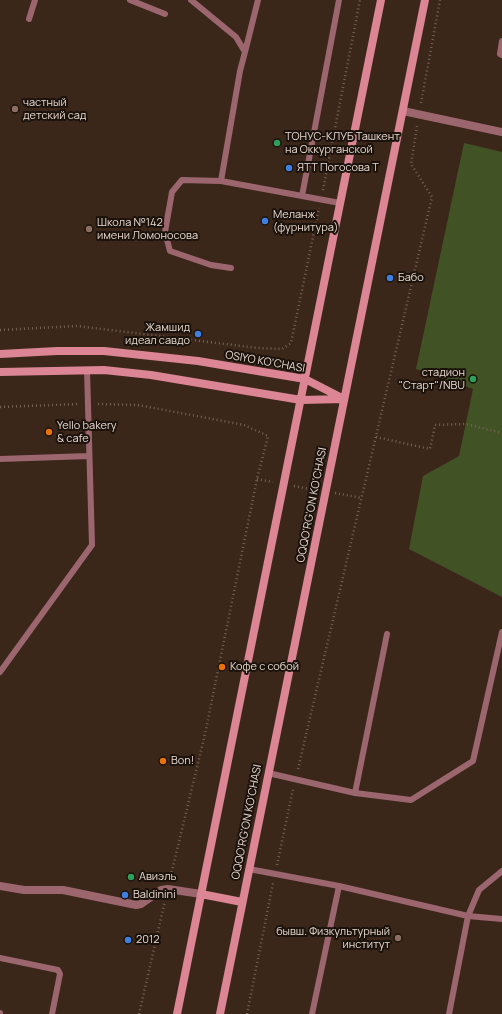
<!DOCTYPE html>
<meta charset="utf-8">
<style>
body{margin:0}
canvas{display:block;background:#3b261a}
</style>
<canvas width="502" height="1014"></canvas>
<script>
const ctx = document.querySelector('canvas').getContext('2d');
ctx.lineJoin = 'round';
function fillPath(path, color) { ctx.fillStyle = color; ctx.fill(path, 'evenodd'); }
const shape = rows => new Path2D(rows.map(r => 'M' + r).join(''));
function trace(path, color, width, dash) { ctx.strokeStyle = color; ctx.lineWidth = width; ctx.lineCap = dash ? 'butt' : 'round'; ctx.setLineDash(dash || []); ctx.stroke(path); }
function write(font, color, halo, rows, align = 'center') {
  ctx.font = font + ' Manrope,sans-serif'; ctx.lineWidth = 4; ctx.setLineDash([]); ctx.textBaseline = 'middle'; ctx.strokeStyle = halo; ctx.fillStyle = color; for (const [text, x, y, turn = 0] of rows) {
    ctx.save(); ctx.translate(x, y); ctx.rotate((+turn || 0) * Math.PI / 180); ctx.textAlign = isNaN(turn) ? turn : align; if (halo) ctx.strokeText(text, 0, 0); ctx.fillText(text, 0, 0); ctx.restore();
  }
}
const green = shape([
 [464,143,502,152,502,597,409,549,423,476,459,456,473,389,416,369]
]);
const path = shape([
 [421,103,440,0],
 [323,190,360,0],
 [0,330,77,326,258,348,282,349,291,343,319,208],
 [98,404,138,405,244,425,268,436,257,479,205,734,170,879],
 [0,407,79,404],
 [376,437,430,449,435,425,466,424,502,433],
 [257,479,273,482],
 [294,486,315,490],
 [335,493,362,498],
 [298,769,432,197,411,164,417,126],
 [277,865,293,789],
 [139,1014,165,901],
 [247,1014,273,883]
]);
const service = shape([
 [130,0,165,14],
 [191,0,236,37,245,52,240,71,221,181],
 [29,19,35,0],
 [502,41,500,54,502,55],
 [245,52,258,0],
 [302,196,339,0],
 [231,268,211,265,170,251,165,232,172,192,182,180,221,181,340,203],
 [0,459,89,456],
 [0,672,92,545,87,370],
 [268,773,355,793,387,634],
 [355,793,411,800,473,761,502,632],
 [249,869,339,886,468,916,502,919],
 [0,958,58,970,60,974,52,1014],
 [0,1013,0,1014],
 [312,1014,339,886],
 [449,1014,468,916,479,890,502,871]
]);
const minor = shape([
 [403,111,502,132],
 [0,886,24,890,63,890,136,905,141,904,161,890,168,889,201,894]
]);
const secondary = shape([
 [0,354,57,351,104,351,198,361,305,379,344,399],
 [0,372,104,370,151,375,301,400,344,399],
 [201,894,242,902],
 [177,1014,381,0],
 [220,1014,425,0]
]);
const markers = [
 [15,109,4,"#8d6e63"],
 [277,143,4,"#2e9e5b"],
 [289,168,4,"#3f7fe0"],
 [265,221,4,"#3f7fe0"],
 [89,229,4,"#8d6e63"],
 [390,278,4,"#3f7fe0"],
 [198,334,4,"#3f7fe0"],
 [473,379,4,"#2e9e5b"],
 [49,432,4,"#e8710a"],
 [222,667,4,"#e8710a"],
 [163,761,4,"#e8710a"],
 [131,877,4,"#2e9e5b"],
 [125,895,4,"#3f7fe0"],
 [398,938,4,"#8d6e63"],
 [128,940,4,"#3f7fe0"]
];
const poiNames = [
 ["частный",23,103],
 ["детский сад",23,116],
 ["ТОНУС-КЛУБ Ташкент",285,137],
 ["на Оккурганской",285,150],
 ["ЯТТ Погосова Т",297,168],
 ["Меланж",273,215],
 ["(фурнитура)",273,228],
 ["Школа №142",97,223],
 ["имени Ломоносова",97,236],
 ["Бабо",398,278],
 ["Жамшид",190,328,"right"],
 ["идеал савдо",190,341,"right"],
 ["стадион",465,373,"right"],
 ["\"Старт\"/NBU",465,386,"right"],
 ["Yello bakery",57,426],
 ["& cafe",57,439],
 ["Кофе с собой",230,667],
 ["Bon!",171,761],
 ["Авиэль",139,877],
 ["Baldinini",133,895],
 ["бывш. Физкультурный",390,932,"right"],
 ["институт",390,945,"right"],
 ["2012",136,940]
];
const streetNames = [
 ["OSIYO KO'CHASI",265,362,10],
 ["OQQO'RG'ON KO'CHASI",312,505,-79],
 ["OQQO'RG'ON KO'CHASI",247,822,-79]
];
fillPath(green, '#415225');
trace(path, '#756257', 2.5, [1, 3]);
trace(service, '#9c666f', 6);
trace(minor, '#9c666f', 8);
trace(secondary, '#db8595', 8);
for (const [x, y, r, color] of markers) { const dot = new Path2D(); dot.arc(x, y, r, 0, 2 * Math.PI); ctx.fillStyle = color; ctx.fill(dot); trace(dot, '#1b120c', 1.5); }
write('11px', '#e7d8d0', '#1b120c', poiNames, 'left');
write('11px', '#e7d8d0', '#1b120c', streetNames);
</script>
